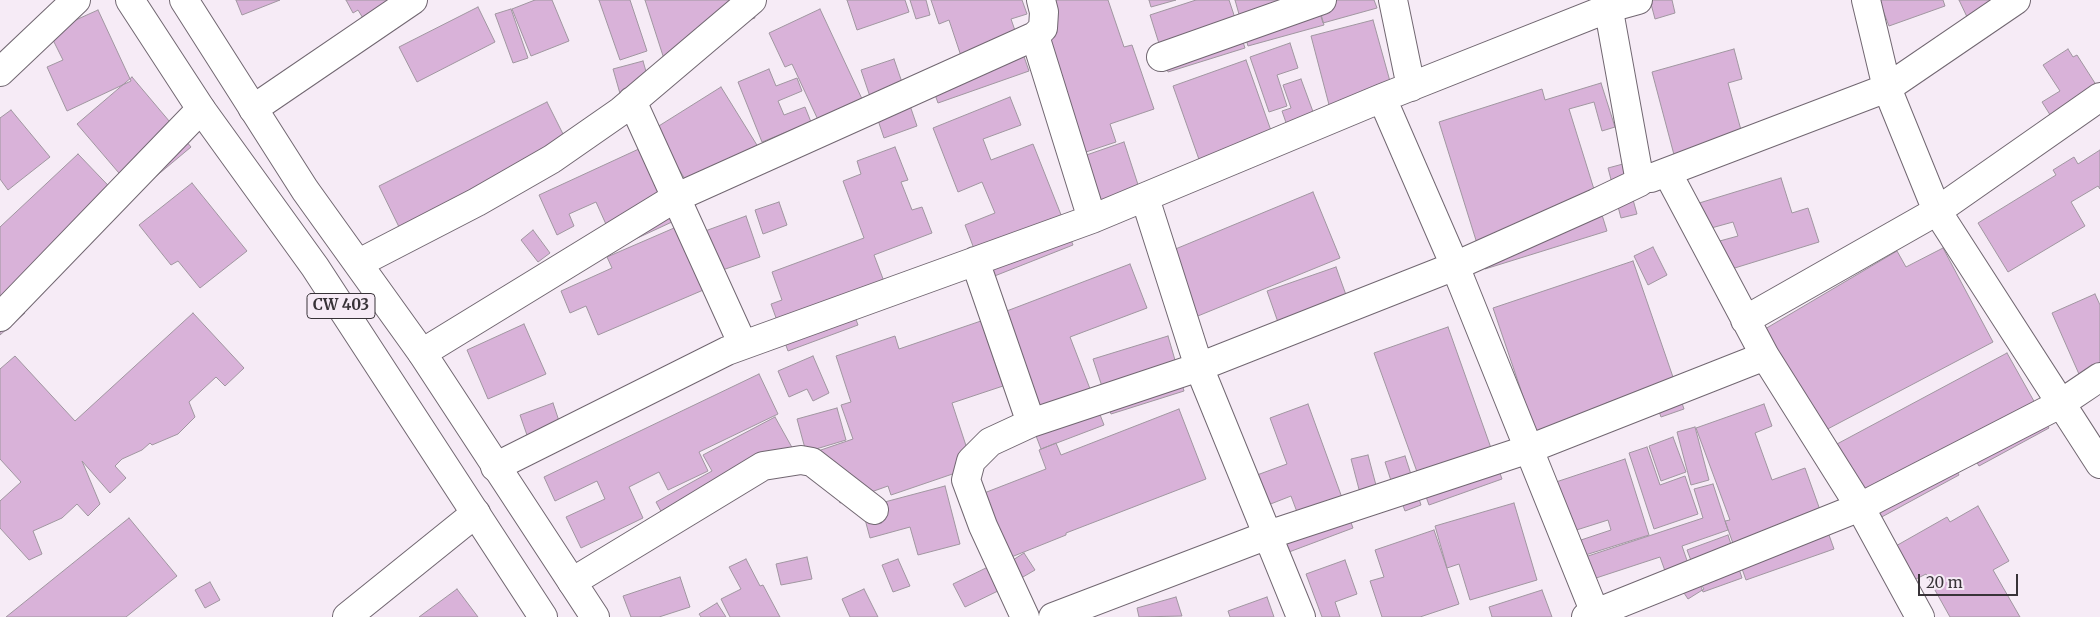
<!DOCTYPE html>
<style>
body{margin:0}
#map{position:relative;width:2100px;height:617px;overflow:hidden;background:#f6ebf6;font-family:Merriweather,serif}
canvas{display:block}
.scale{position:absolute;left:1918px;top:574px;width:100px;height:22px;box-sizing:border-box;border:2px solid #383338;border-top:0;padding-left:6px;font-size:15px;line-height:18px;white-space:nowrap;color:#383338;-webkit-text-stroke:4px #f6ebf6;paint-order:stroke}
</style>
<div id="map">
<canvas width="2100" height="617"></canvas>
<div class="scale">20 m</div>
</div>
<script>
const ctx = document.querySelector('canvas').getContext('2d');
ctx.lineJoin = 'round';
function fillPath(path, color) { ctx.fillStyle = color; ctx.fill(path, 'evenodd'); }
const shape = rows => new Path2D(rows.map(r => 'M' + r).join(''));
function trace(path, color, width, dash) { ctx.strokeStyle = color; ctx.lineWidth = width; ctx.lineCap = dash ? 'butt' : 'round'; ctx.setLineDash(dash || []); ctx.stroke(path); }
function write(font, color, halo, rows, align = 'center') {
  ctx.font = font + ' Merriweather,serif'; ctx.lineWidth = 5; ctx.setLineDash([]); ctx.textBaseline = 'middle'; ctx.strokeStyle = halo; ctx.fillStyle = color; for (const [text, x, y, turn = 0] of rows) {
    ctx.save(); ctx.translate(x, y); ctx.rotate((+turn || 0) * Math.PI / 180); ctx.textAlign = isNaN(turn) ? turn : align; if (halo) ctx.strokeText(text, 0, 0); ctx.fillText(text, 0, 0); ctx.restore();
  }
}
const building = shape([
 [236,0,280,0,242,15,236,0],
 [346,0,397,0,372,33,358,10,353,13,346,0],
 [535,0,552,0,569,41,531,56,512,9,535,0],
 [599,0,630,0,647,51,620,60,599,0],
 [645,0,749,0,755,18,710,32,665,62,645,0],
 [847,0,905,0,909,12,857,30,847,0],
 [910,0,926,0,930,15,916,19,910,0],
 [931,0,1022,0,1027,14,1011,19,1029,71,938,103,933,89,968,77,949,20,939,24,931,0],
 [1051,0,1108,0,1124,47,1132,45,1154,109,1110,124,1116,142,1068,158,1036,5,1051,0],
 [1149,0,1176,0,1151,7,1149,0],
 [1196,0,1229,0,1245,48,1168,72,1150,15,1196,0],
 [1235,0,1317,0,1324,25,1248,46,1235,0],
 [1316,0,1374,0,1377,8,1323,23,1316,0],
 [1650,0,1672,0,1675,13,1655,19,1650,0],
 [1879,0,1943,0,1945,6,1889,26,1879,0],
 [1959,0,2007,0,1968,19,1959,0],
 [478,7,495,42,417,82,399,47,478,7],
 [511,9,528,58,513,63,495,14,511,9],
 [820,9,863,101,819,122,792,64,785,67,769,33,820,9],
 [98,10,131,81,67,111,47,67,63,60,49,32,98,10],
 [1373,20,1396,103,1333,120,1311,36,1373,20],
 [1290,43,1298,68,1277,75,1287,106,1269,112,1250,57,1290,43],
 [1734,49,1742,79,1728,83,1746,148,1677,166,1652,72,1734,49],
 [2068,49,2073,57,2077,55,2100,91,2064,137,2042,102,2060,91,2043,65,2068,49],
 [894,59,917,126,884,138,861,70,894,59],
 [1246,60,1280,156,1207,182,1173,86,1246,60],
 [643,61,651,89,621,97,613,69,643,61],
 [769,69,776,86,797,78,802,91,778,101,784,115,805,107,811,122,762,142,738,82,769,69],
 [132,77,191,147,136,193,77,124,132,77],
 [1301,79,1319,128,1291,137,1282,111,1291,108,1283,85,1301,79],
 [1601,83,1615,127,1602,131,1594,102,1569,109,1607,231,1485,269,1439,122,1542,89,1545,100,1601,83],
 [721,87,760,150,693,192,654,129,721,87],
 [1010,97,1021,125,983,139,991,160,1033,144,1073,245,992,277,976,254,965,225,995,213,982,182,958,192,933,128,1010,97],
 [547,102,568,144,400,229,379,186,547,102],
 [11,110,50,157,8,190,0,179,0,118,11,110],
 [1124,142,1145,206,1096,222,1075,159,1124,142],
 [895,147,908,180,901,182,912,210,922,207,932,233,874,255,888,292,851,306,858,325,788,351,771,304,782,300,772,272,864,238,843,181,861,174,857,161,895,147],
 [641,148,674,221,573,268,609,231,596,202,569,214,574,226,557,235,539,195,641,148],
 [2100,150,2100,189,2098,186,2071,202,2085,226,2008,272,1978,223,2056,175,2053,170,2074,157,2078,164,2100,150],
 [78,154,125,203,17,304,25,313,0,335,0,227,78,154],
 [1623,164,1637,214,1621,218,1608,168,1623,164],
 [1781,178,1792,213,1808,208,1819,242,1725,271,1716,242,1738,236,1733,222,1704,230,1696,204,1781,178],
 [192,183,247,251,200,288,178,261,171,265,139,225,192,183],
 [1313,192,1340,258,1188,320,1161,255,1313,192],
 [779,202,787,225,763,234,755,210,779,202],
 [746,216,760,257,711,274,697,234,746,216],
 [681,225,708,288,598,335,586,306,570,313,561,291,612,268,607,257,681,225],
 [533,230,550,253,538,262,521,240,533,230],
 [1653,247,1667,275,1648,285,1634,256,1653,247],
 [1943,248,1993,342,1820,433,1765,329,1897,251,1906,267,1943,248],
 [1633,261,1684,409,1661,417,1655,400,1628,396,1606,403,1614,427,1542,452,1493,308,1633,261],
 [1130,264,1147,308,1070,337,1104,425,1041,449,991,317,1130,264],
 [1336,267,1355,320,1286,345,1267,291,1336,267],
 [2095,294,2100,305,2100,384,2086,390,2052,313,2095,294],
 [193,313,244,368,225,386,216,377,189,402,195,417,178,434,152,445,150,443,142,450,122,459,115,466,126,478,110,493,82,461,100,504,88,516,77,504,62,518,33,531,42,554,29,560,0,528,0,501,21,482,0,459,0,369,15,356,75,421,193,313],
 [981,321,1003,386,952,403,973,467,891,495,888,486,840,503,833,481,815,452,853,439,841,405,851,402,836,356,895,336,899,349,981,321],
 [524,324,546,374,488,399,467,350,524,324],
 [1448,327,1502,479,1429,505,1374,353,1448,327],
 [1168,336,1184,391,1111,414,1093,359,1168,336],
 [2007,353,2049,428,1979,466,1972,454,1953,464,1959,475,1878,519,1837,444,2007,353],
 [813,356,829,393,813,401,807,389,789,397,778,371,813,356],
 [759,374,778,414,699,452,708,471,668,490,659,472,629,487,643,518,581,548,566,517,605,499,597,481,555,501,544,477,759,374],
 [553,403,561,427,528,438,520,415,553,403],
 [1308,404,1353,528,1289,552,1280,527,1300,520,1291,496,1268,505,1257,475,1287,464,1270,418,1308,404],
 [1764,404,1772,426,1755,433,1772,480,1805,468,1834,549,1746,580,1725,521,1730,520,1696,428,1764,404],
 [837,408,846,440,806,452,797,419,837,408],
 [1179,409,1206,479,1066,533,1066,535,1004,560,979,495,1046,469,1039,450,1056,443,1061,455,1179,409],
 [775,417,799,460,671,530,656,502,712,471,703,455,775,417],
 [1695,427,1709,480,1691,485,1677,432,1695,427],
 [1673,437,1686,472,1661,481,1649,446,1673,437],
 [1647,447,1660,485,1685,476,1698,514,1654,529,1629,453,1647,447],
 [1368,455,1382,508,1365,512,1351,459,1368,455],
 [1405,456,1421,505,1405,511,1397,489,1394,490,1385,462,1405,456],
 [1625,459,1649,535,1579,557,1575,542,1611,530,1608,520,1567,533,1550,484,1625,459],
 [1713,484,1728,530,1682,546,1692,575,1669,582,1660,557,1590,580,1582,558,1703,518,1694,489,1713,484],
 [945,486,960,544,918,555,910,527,870,538,862,508,945,486],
 [1514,503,1537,580,1470,600,1459,564,1447,568,1435,526,1514,503],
 [1978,506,2009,561,1993,570,2020,617,1950,617,1926,574,1906,584,1887,551,1947,517,1950,522,1978,506],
 [129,518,177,576,126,617,6,617,129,518],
 [1434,530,1459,604,1420,617,1382,617,1370,581,1384,577,1375,550,1434,530],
 [1728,535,1742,578,1703,592,1687,550,1728,535],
 [1024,553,1035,570,1016,581,1005,565,1024,553],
 [807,557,812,579,781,585,776,564,807,557],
 [746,559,760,586,763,585,780,617,730,617,721,599,741,589,729,567,746,559],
 [898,559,910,586,893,592,882,565,898,559],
 [1345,560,1357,594,1335,602,1340,617,1322,617,1306,574,1345,560],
 [990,566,1002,589,965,607,953,584,990,566],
 [1695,576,1704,589,1688,599,1680,587,1695,576],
 [680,577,690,607,659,617,631,617,623,596,680,577],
 [210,582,220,600,205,608,195,590,210,582],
 [457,589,478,617,419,617,457,589],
 [864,589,878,617,850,617,842,599,864,589],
 [1542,590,1552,617,1492,617,1489,607,1542,590],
 [1176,597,1182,616,1139,617,1137,608,1176,597],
 [1267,597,1274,617,1230,617,1228,611,1267,597],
 [717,603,726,617,701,617,699,614,717,603]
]);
const minor = shape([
 [1393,0,1411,87],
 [1866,0,1887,88,1937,211,2100,464],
 [1035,36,1092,219],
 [1161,57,1322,0],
 [0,72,76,0],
 [1382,98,1455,266,1595,613],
 [632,101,743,345],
 [253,109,413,0],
 [1667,172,1765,356,1860,507,1920,617],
 [1651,178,1887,88,2016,0],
 [1145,198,1199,367,1301,617],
 [975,261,1031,423],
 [359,263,477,202,552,159,621,111,752,0],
 [0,317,201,109],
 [1745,320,1937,211,2100,97],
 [422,353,675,198,1035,36,1043,28,1044,12,1041,0],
 [495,467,727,351,1092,219,1382,98,1609,8,1638,0],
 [572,582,763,466,801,460,812,462,874,510],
 [347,617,476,513],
 [1025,617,983,526,966,480,971,461,990,442,1031,423,1199,367,1455,266,1596,203,1640,182,1607,0],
 [1053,617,1268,535,1529,449,1765,356],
 [1586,617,1860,507,2060,404,2100,377]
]);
const primary = shape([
 [130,0,201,109,315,267,543,617],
 [184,0,305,190,422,353,595,617]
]);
const shields = [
 [341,306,68]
];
const shieldNames = [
 ["CW 403",341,306]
];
fillPath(building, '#d9b2d9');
trace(building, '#a096a0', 1);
trace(minor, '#716771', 30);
trace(primary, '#716771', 30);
trace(minor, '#fff', 28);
trace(primary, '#fff', 28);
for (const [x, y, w] of shields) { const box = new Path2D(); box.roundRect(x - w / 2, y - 12.5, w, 25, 4); ctx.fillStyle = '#f6ebf6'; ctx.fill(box); trace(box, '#383338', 1); }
write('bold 15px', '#383338', null, shieldNames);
</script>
